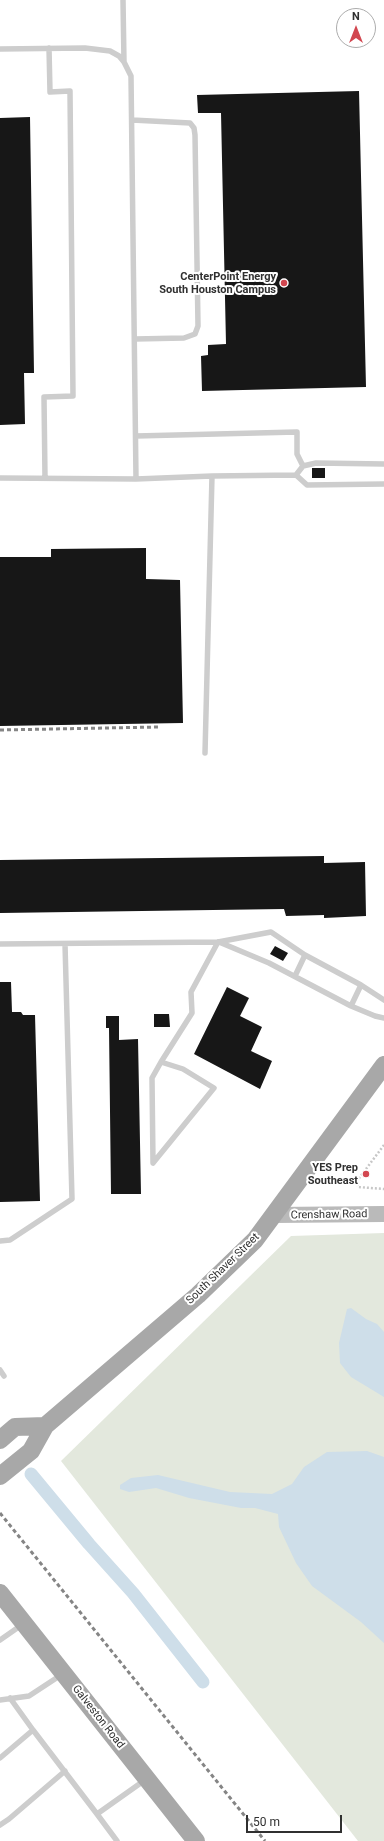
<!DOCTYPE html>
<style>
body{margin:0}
#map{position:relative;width:384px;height:1841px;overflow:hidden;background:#fff;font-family:Roboto,sans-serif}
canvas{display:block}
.north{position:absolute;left:336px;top:8px;width:40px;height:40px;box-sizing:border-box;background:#fff;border:1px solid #acacac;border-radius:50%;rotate:0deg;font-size:11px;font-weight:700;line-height:16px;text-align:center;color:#303030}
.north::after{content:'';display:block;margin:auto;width:14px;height:18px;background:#d24750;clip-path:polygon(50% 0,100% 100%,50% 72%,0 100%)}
.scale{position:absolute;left:246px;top:1815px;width:96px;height:18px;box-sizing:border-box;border:2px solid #303030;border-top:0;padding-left:5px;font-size:12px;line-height:14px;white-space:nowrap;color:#303030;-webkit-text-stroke:3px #fff;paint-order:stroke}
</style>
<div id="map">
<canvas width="384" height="1841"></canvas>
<div class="north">N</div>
<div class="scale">50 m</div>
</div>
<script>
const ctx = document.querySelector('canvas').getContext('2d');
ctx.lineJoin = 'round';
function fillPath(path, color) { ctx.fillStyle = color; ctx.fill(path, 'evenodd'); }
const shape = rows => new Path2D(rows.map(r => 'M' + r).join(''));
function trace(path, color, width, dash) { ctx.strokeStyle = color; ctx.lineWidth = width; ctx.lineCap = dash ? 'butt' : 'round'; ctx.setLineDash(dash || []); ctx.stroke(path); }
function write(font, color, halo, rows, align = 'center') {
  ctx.font = font + ' Roboto,sans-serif'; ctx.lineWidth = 4; ctx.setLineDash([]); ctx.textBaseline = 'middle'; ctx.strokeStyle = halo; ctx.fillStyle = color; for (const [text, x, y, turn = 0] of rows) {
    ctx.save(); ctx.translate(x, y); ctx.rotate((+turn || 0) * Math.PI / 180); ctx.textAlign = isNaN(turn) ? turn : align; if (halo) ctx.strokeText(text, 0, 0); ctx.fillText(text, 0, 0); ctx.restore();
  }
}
const green = shape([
 [384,1233,384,1841,358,1841,61,1461,291,1236]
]);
const water = shape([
 [351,1308,366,1319,377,1324,384,1332,384,1397,351,1377,340,1363,339,1343,347,1309],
 [367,1451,384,1457,384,1643,361,1622,312,1586,296,1563,279,1527,278,1514,255,1508,241,1508,189,1498,156,1488,129,1492,120,1489,120,1485,131,1478,158,1475,230,1492,272,1494,292,1484,304,1467,327,1452]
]);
const canal = shape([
 [31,1474,89,1544,133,1593,203,1682]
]);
const building = shape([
 [359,91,366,387,202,391,201,356,208,355,208,345,226,344,221,113,198,113,197,95],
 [30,117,34,373,24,373,25,424,0,425,0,118],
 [312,468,325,468,325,478,312,478],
 [146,548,146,579,180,580,183,723,0,726,0,557,51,557,51,549],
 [324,856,324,863,365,862,366,916,324,918,324,915,286,916,284,909,0,913,0,860],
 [275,946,288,953,283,961,270,954],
 [0,982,11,982,12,1012,21,1012,23,1015,35,1015,40,1201,0,1202],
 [227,987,249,998,240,1016,262,1027,251,1051,272,1061,260,1089,194,1054],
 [154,1014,169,1014,170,1027,154,1027],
 [106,1016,119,1016,119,1040,138,1039,141,1194,111,1194,109,1028,106,1028]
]);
const path = shape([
 [384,1145,357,1181,358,1187,384,1189]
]);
const service = shape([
 [123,0,124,62],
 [0,49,85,48,110,51,119,56,124,62,131,76,136,479],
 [132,120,190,123,194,128,195,135,198,326,195,334,184,338,135,339],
 [136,436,297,432,297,454,303,466],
 [296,475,303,466,316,463,384,464],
 [0,478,136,479,212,476,296,475,307,485,384,484],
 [45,478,44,397,73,396,70,91,50,92,49,48],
 [205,753,212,476],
 [219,942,269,963,351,1006,375,1016,384,1018],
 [0,944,218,942,271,932,305,955,361,985,384,1000],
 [295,976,305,955],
 [351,1006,361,985],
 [161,1062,183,1069,214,1088,153,1163,152,1078,161,1062,192,1013,191,992,218,942],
 [0,1241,10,1240,72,1199,65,944],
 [0,1370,4,1376],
 [0,1640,23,1624],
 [10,1698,33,1730],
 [0,1700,29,1696,61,1675],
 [0,1758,33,1730,97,1814,145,1780],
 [97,1814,117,1841],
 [0,1825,9,1819,65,1771]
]);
const secondary = shape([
 [274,1215,384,1214]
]);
const primary = shape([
 [0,1440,15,1427,45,1426],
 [0,1476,31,1451,45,1426,198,1295,255,1240,384,1065],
 [0,1593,196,1841]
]);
const rail = shape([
 [0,730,158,727],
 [0,1513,265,1841]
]);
const markers = [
 [284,283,4,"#d24750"],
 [366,1174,4,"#d24750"]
];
const poiNames = [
 ["CenterPoint Energy",276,277],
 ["South Houston Campus",276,290],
 ["YES Prep",358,1168],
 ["Southeast",358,1181]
];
const streetNames = [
 ["Crenshaw Road",329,1215,-1],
 ["South Shaver Street",223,1269,-44],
 ["Galveston Road",98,1717,52]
];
fillPath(green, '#e3e8dd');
fillPath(water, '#cedee9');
trace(canal, '#cedee9', 13);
fillPath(building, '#171717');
trace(path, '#c7c7c7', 2.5, [2, 2]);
trace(service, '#cdcdcd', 5.5);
trace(secondary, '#bababa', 16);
trace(primary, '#a8a8a8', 18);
trace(rail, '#858585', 3, [4, 3]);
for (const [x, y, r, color] of markers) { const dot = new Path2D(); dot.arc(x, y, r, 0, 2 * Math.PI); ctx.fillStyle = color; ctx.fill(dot); trace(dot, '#fff', 1.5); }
write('bold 11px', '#303030', '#fff', poiNames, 'right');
write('11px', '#303030', '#fff', streetNames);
</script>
